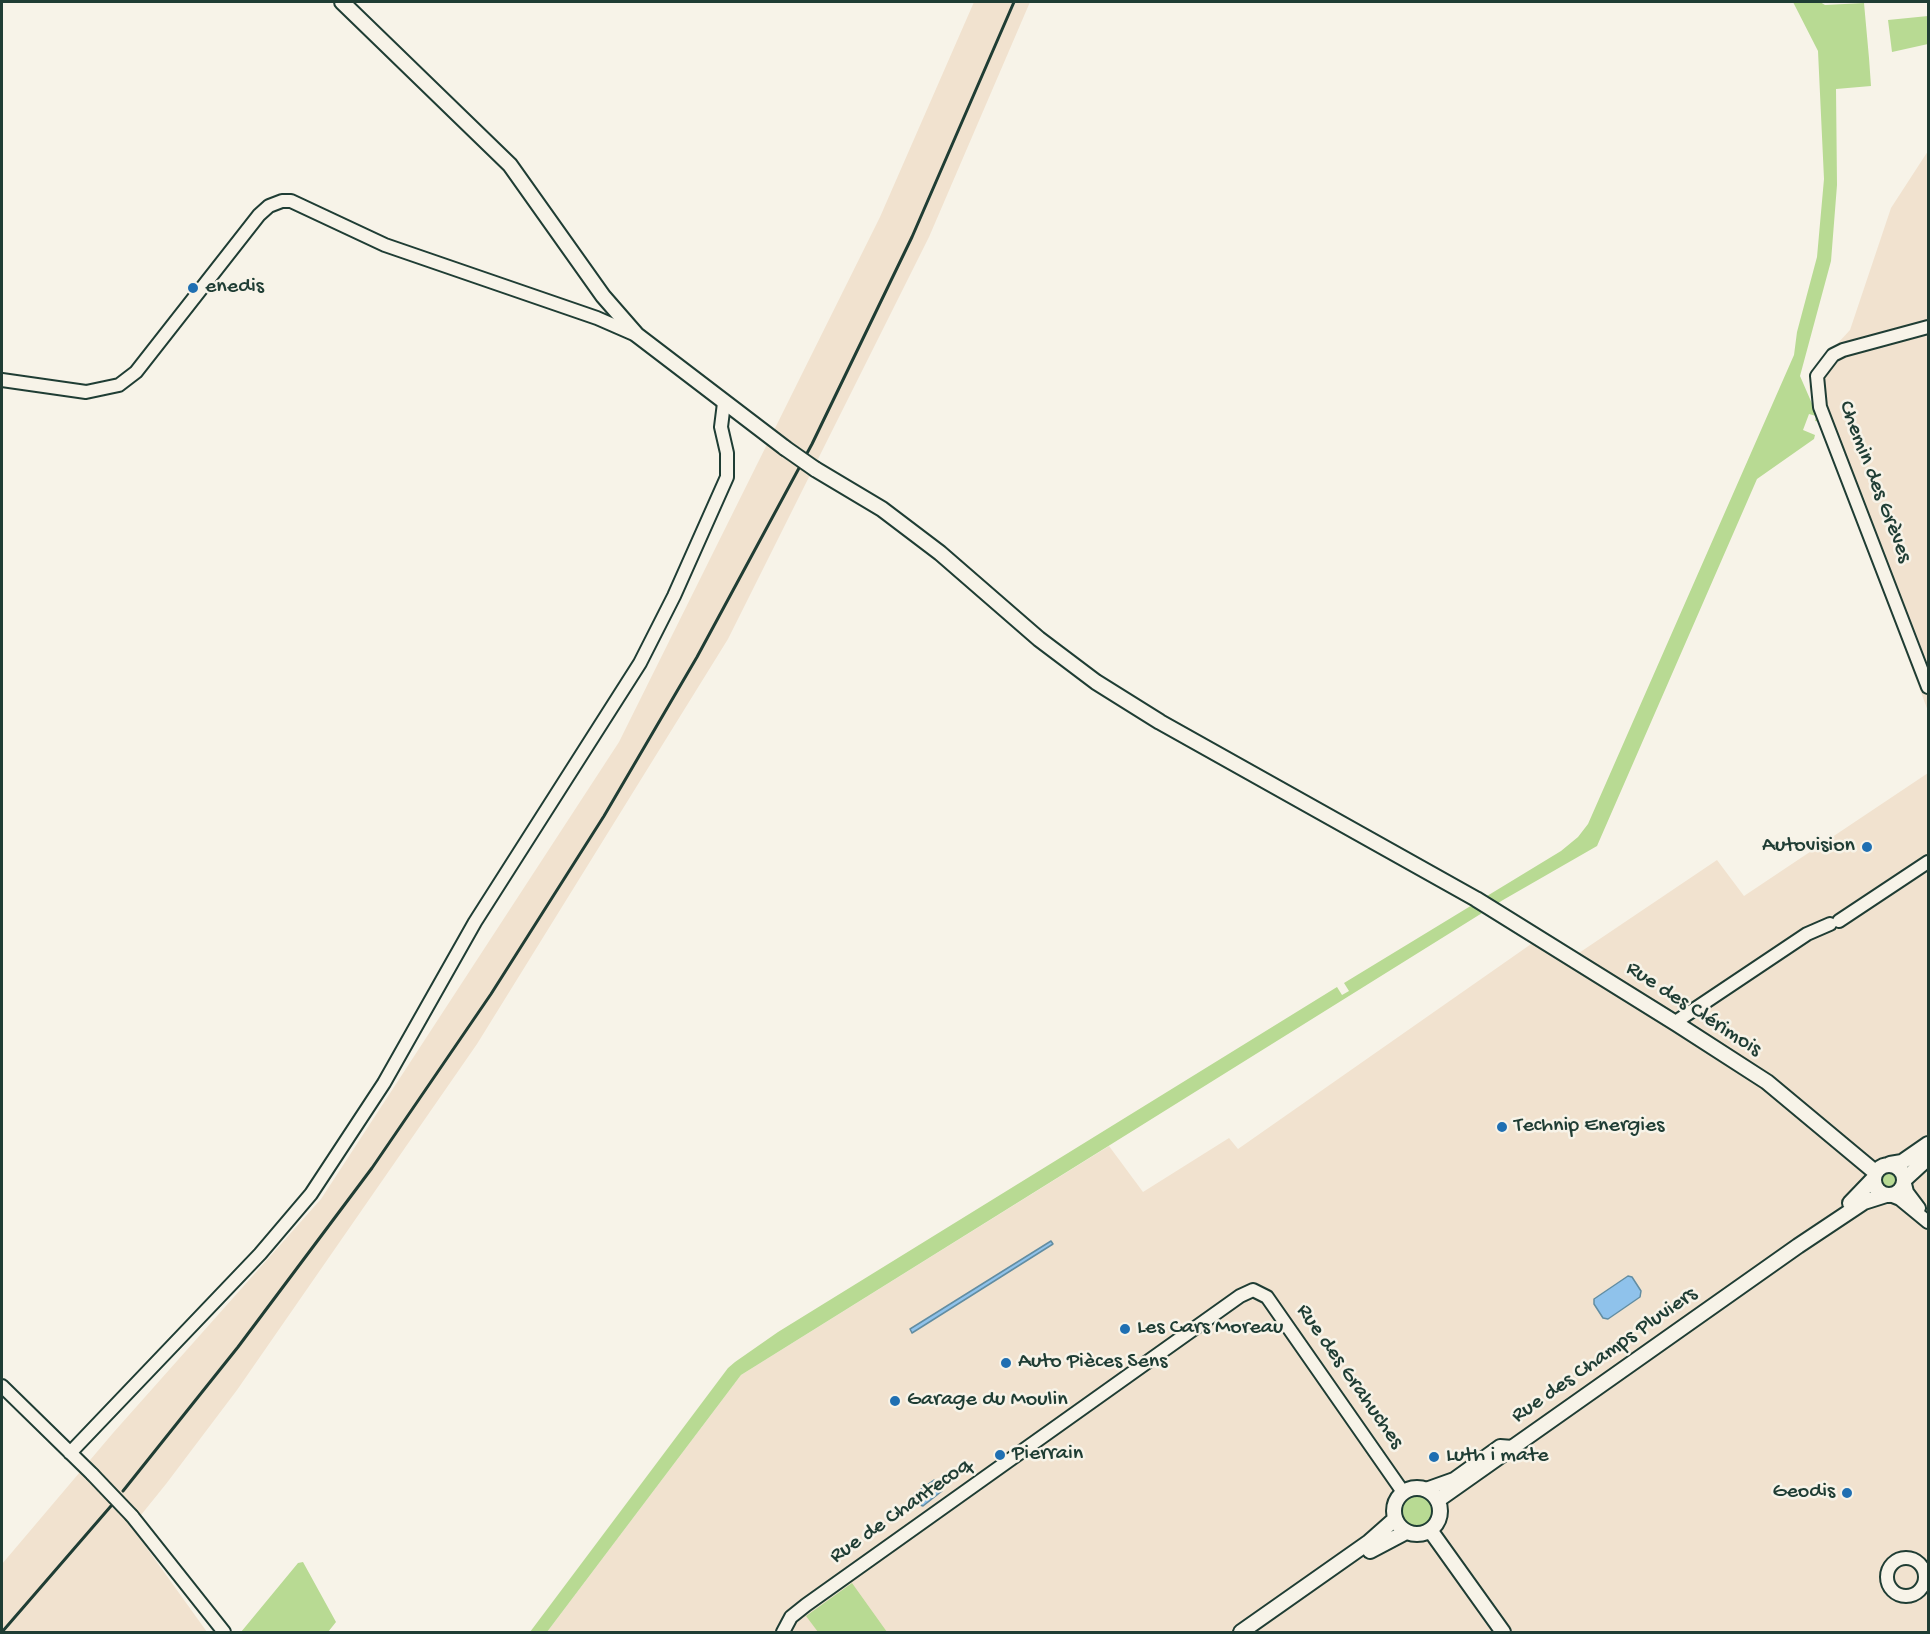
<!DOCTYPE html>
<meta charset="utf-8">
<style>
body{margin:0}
#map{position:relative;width:1930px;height:1634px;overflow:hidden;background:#f7f3e8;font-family:"Gochi Hand",sans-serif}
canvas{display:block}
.frame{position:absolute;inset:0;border:3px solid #1f3d34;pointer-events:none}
</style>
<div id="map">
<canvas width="1930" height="1634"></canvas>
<div class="frame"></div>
</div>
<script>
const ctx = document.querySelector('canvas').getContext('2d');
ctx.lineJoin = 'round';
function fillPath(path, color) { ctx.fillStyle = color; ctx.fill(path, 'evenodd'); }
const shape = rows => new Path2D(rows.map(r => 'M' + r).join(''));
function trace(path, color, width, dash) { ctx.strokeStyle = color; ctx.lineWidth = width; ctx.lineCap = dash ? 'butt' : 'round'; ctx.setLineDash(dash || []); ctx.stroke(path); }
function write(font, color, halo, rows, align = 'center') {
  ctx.font = font + ' "Gochi Hand",sans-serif'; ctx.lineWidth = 5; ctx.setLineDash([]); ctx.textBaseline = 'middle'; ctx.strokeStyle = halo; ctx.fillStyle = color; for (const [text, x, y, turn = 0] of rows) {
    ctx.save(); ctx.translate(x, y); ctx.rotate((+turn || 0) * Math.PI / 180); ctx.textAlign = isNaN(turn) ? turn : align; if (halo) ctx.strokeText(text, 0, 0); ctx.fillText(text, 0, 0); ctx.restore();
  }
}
const built = shape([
 [974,2,1030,2,929,237,728,639,477,1044,237,1390,166,1484,141,1515,137,1512,130,1521,131,1526,207,1632,2,1632,2,1564,113,1433,321,1199,619,742,880,217],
 [1928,151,1928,711,1828,447,1809,387,1814,369,1850,330,1891,208],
 [1928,773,1928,1632,547,1632,741,1375,1109,1146,1143,1192,1229,1138,1238,1149,1534,942,1567,961,1717,860,1744,896]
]);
const green = shape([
 [1793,2,1820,2,1825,5,1864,3,1869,58,1871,86,1836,89,1837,185,1831,261,1800,376,1820,422,1815,421,1816,416,1809,414,1803,430,1815,435,1814,439,1757,479,1597,846,1503,900,741,1375,547,1632,530,1632,728,1368,735,1362,778,1332,1337,987,1342,995,1349,991,1344,983,1561,851,1578,837,1588,824,1794,355,1797,332,1817,257,1824,179,1818,51],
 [1928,16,1928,44,1892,52,1888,20],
 '1882 1179a7 7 0 1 1 14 0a7 7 0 1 1-14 0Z',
 '1400 1511a17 17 0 1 1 34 0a17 17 0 1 1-34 0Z',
 [303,1562,336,1622,328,1632,241,1632,298,1563],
 [852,1583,887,1632,818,1632,806,1616]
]);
const water = shape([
 [1051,1241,1053,1244,912,1333,910,1329,1051,1241],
 [1628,1276,1632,1277,1641,1291,1640,1297,1608,1319,1603,1318,1594,1304,1594,1299,1628,1276],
 [934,1480,942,1491,923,1506,920,1505,914,1494,934,1480]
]);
const minor = shape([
 [1928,327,1843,350,1833,355,1817,376,1820,407,1928,687],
 [2,380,86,392,119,385,136,372,259,215,269,206,282,201,291,201,385,245,597,318,636,335],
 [1839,921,1928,862],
 [1677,1024,1680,1019,1807,934,1830,924],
 [1904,1180,1907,1192,1919,1208],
 [1890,1195,1900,1199,1928,1222],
 [2,1386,92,1474],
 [70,1453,260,1254,311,1194,384,1083,475,922,640,663,674,596,727,477,727,453,721,427,724,403],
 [1426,1489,1454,1479,1500,1446,1513,1447],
 [132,1516,224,1632],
 '1887 1577a19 19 0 1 1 38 0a19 19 0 1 1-38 0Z',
 [783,1632,791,1617,806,1605,1240,1296,1253,1290,1267,1297,1403,1492]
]);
const tertiary = shape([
 [342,2,510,165,603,296,637,335,785,448],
 [815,469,882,509,940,553,1039,639,1096,682,1160,722,1476,899,1677,1024,1767,1082,1875,1172],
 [1890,1164,1902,1162,1928,1144],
 '1874 1180a15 15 0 1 1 30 0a15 15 0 1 1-30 0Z',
 [1904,1180,1928,1158],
 [1850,1203,1874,1178],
 '1394 1511a23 23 0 1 1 46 0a23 23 0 1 1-46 0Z',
 [1438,1500,1798,1246,1864,1202,1886,1195],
 [1430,1530,1503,1632],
 [1370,1551,1406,1532],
 [1241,1632,1369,1542,1395,1519]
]);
const rail = shape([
 [123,1491,238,1347,372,1168,491,994,604,816,697,657,812,444,912,237,1014,2],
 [2,1632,111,1506]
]);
const minorBridge = shape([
 [92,1474,132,1516]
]);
const tertiaryBridge = shape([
 [785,448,815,469]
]);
const markers = [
 [193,288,6,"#1f6fb2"],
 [1867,847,6,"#1f6fb2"],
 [1502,1127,6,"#1f6fb2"],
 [1125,1329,6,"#1f6fb2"],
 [1006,1363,6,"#1f6fb2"],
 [895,1401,6,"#1f6fb2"],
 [1000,1455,6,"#1f6fb2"],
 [1434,1457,6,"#1f6fb2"],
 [1847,1493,6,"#1f6fb2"]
];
const poiNames = [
 ["enedis",205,288],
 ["Autovision",1855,847,"right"],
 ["Technip Energies",1514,1127],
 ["Les Cars Moreau",1137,1329],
 ["Auto Pièces Sens",1018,1363],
 ["Garage du Moulin",907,1401],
 ["Pierrain",1012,1455],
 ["Luth i mate",1446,1457],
 ["Geodis",1835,1493,"right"]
];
const streetNames = [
 ["Chemin des Grèves",1874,482,69],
 ["Rue des Clérimois",1693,1010,33],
 ["Rue des Champs Pluviers",1605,1356,-35],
 ["Rue des Grahuches",1349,1377,55],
 ["Rue de Chantecoq",901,1512,-35]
];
fillPath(built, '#f1e2cf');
fillPath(green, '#b8da93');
fillPath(water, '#8fc2eb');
trace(water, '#628da2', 1.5);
trace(minor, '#1f3d34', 16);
trace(tertiary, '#1f3d34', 18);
trace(minor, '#f7f3e8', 12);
trace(tertiary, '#f7f3e8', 14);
trace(rail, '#1f3d34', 3);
trace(minorBridge, '#1f3d34', 16, []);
trace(tertiaryBridge, '#1f3d34', 18, []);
trace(minorBridge, '#f7f3e8', 12);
trace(tertiaryBridge, '#f7f3e8', 14);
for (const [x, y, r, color] of markers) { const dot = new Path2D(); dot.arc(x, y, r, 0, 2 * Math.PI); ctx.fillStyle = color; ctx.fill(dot); trace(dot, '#f7f3e8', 2); }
write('22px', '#1f3d34', '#f7f3e8', poiNames, 'left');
write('22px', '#1f3d34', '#f7f3e8', streetNames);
</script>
